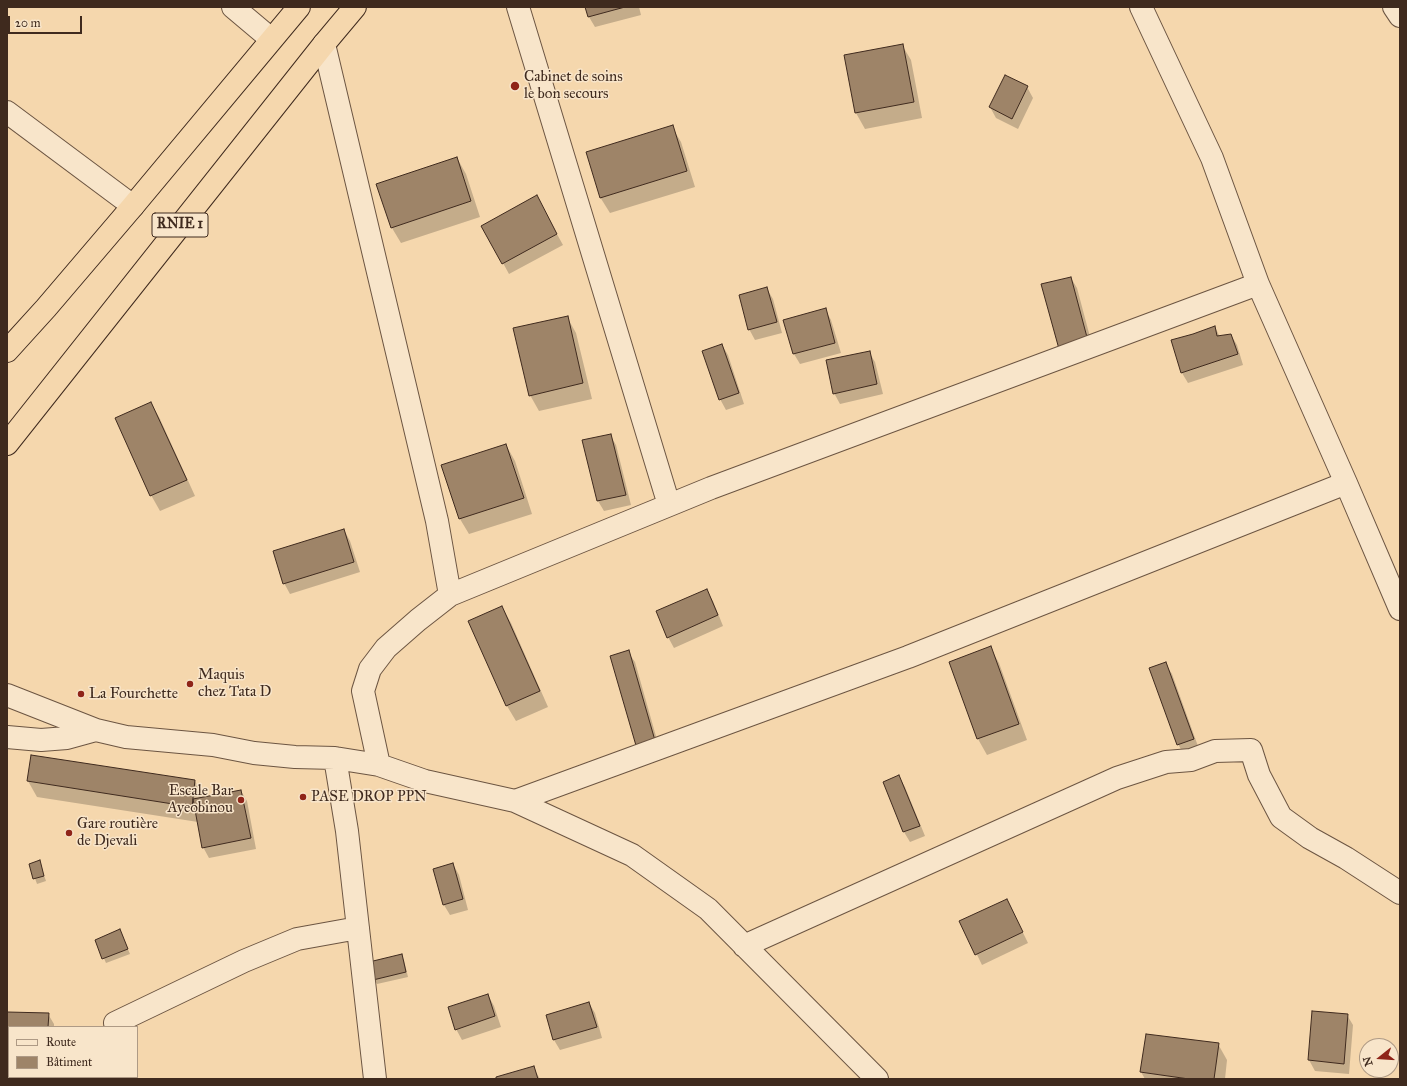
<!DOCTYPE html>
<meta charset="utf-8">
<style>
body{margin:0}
#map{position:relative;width:1407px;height:1086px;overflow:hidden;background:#f5d7ad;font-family:"IM FELL Great Primer",serif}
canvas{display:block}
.frame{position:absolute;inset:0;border:8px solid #3f2a1e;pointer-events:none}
.legend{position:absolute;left:8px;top:1026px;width:130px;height:52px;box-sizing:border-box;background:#f8e5ca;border:1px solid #ae9a85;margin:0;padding:5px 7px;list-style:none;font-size:12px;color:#3f2a1e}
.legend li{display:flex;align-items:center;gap:8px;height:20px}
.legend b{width:20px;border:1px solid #ae9a85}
.north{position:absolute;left:1359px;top:1038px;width:40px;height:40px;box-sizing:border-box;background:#f8e5ca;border:1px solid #ae9a85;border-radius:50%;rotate:253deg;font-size:11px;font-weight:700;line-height:16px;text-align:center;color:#3f2a1e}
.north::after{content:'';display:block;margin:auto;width:14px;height:18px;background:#8f2418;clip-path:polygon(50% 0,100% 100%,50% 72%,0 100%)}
.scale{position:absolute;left:8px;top:16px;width:74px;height:18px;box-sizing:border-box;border:2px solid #3f2a1e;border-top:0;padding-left:5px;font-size:12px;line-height:14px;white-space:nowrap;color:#3f2a1e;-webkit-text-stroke:3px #f8e5ca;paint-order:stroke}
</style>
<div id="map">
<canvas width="1407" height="1086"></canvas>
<div class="frame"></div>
<ul class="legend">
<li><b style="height:5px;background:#f8e5ca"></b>Route</li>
<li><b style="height:11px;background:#9e8468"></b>Bâtiment</li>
</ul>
<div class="north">N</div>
<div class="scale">20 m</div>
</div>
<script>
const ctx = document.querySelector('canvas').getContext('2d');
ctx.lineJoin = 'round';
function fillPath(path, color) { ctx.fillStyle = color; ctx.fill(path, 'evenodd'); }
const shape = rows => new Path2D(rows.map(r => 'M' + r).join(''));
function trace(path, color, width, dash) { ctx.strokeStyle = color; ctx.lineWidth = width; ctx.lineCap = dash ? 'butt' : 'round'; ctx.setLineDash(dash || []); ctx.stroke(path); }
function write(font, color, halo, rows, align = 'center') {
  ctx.font = font + ' "IM FELL Great Primer",serif'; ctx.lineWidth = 3; ctx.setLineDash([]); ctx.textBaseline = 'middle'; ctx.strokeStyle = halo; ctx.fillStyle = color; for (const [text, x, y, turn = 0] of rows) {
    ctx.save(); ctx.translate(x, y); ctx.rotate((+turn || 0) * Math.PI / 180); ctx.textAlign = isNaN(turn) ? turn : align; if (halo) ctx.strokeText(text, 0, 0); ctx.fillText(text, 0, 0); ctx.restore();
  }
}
const shadow = shape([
 [586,7,639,7,641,15,595,27,589,17],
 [902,45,911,60,922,118,865,129,856,113,845,55],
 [1027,87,1033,98,1018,129,996,118,990,107],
 [672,127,681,142,695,187,610,213,600,197],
 [457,158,466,174,480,217,401,243,392,228],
 [542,207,563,245,509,274,503,263],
 [1071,278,1077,288,1094,352,1066,360],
 [767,289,773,299,782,333,755,340,749,329],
 [825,309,831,320,841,353,800,364,794,354,784,321],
 [567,317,576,333,592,399,539,411,530,395],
 [1215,327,1220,337,1231,335,1237,345,1243,365,1188,383,1182,373,1172,341,1193,335],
 [722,345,728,355,744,404,726,410,720,399],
 [869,352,875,362,883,394,840,404,834,393],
 [151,403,160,419,195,496,160,511,151,495],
 [610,435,616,445,631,505,604,511,598,501,584,441],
 [506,445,515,461,532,514,469,534,460,519],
 [344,530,350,541,360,572,290,594,284,583],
 [707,591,713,601,723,626,674,648,668,637],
 [502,607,511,623,548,707,516,721,507,706],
 [990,647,999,663,1027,740,987,755,978,739,950,662],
 [628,652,635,662,661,754,644,760],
 [1165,663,1172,674,1199,749,1184,755,1178,744],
 [899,776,905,787,925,836,910,842,904,832,884,782],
 [28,781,195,781,204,798,241,791,247,801,256,849,209,858,203,847,198,822,37,797],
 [39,861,46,881,37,884,30,864],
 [453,864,459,875,468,910,450,915,444,905],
 [1007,900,1028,943,982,965,961,922],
 [120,931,130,954,106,963,96,940],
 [401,955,404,960,408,977,377,984,374,979],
 [488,995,494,1006,501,1027,462,1040,456,1029],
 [589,1003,595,1013,602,1038,560,1050,554,1040,547,1016],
 [7,1013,48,1014,54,1024,54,1027,9,1027,9,1077,13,1077,13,1079,7,1079],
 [1347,1015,1353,1025,1349,1074,1315,1071,1309,1060],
 [1146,1035,1218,1044,1227,1060,1225,1079,1145,1079,1141,1072],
 [533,1067,540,1079,497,1079],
 [59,1077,95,1077,96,1079,59,1079]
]);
const building = shape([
 [585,7,625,7,588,17,585,7],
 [903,44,914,102,855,113,844,55,903,44],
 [1005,75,1028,86,1012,119,989,107,1005,75],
 [673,125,687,171,600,198,586,152,673,125],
 [457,157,471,201,391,228,376,184,457,157],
 [537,195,557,234,502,264,481,226,537,195],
 [1071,277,1088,341,1059,349,1041,284,1071,277],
 [767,287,777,322,748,330,739,295,767,287],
 [826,308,835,343,793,354,783,320,826,308],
 [568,316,583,383,529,396,513,328,568,316],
 [1215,326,1217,336,1231,334,1238,354,1181,373,1171,340,1193,334,1215,326],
 [722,344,739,393,719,400,702,351,722,344],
 [870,351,877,384,833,394,826,360,870,351],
 [151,402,187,480,150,496,115,418,151,402],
 [611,434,626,495,597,501,582,440,611,434],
 [506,444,524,498,459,519,441,465,506,444],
 [344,529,354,562,283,584,273,551,344,529],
 [707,589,718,615,667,638,656,611,707,589],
 [502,606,540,691,506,706,468,621,502,606],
 [991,646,1019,724,977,739,949,662,991,646],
 [629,650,656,744,637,749,610,656,629,650],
 [1166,662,1194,739,1177,745,1149,668,1166,662],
 [31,755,195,780,192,807,27,781,31,755],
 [899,775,920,826,903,832,883,782,899,775],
 [241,790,251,838,202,848,193,799,241,790],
 [40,860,44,876,33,879,29,864,40,860],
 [453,863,463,899,443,905,433,869,453,863],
 [1007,899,1023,932,975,955,959,921,1007,899],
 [120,929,128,949,102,959,95,940,120,929],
 [402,954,406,972,373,980,369,962,402,954],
 [488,994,495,1016,455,1030,448,1007,488,994],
 [589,1002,597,1027,553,1040,546,1015,589,1002],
 [1312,1011,1348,1014,1344,1064,1308,1060,1312,1011],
 [7,1012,49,1013,48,1027,9,1027,7,1070,7,1012],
 [1146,1034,1219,1043,1214,1079,1189,1079,1140,1072,1146,1034],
 [534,1066,538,1079,496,1079,496,1077,534,1066],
 [58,1077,90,1077,90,1079,58,1079,58,1077]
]);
const minor = shape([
 [233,7,271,39],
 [518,7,669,505],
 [1141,7,1212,158,1258,284,1346,483,1400,609],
 [1394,7,1400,16],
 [324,44,437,521,450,595],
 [7,112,133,206],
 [7,695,96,730,126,737,213,745,254,753,295,757,335,758,379,765,425,781,515,801,632,855,708,909,877,1079],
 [7,737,41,740,67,738,96,730],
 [335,758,347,831,375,1079],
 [379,765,363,691,370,669,386,648,418,620,450,595,711,488,1258,284],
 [515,801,908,657,1346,483],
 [744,946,1117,778,1166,762,1191,760,1215,751,1251,750,1259,775,1281,817,1310,838,1346,858,1400,893],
 [115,1023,244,961,297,939,358,928]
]);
const highway = shape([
 [7,351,46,308,133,206,299,7],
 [7,444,324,44,355,7]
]);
const markers = [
 [515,86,5,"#8f2418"],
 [190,684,4,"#8f2418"],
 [81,694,4,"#8f2418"],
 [303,797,4,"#8f2418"],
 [241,800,4,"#8f2418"],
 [69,833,4,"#8f2418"]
];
const shields = [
 [180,225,56]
];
const shieldNames = [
 ["RNIE 1",180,225]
];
const poiNames = [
 ["Cabinet de soins",524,77],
 ["le bon secours",524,94],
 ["Maquis",198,675],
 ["chez Tata D",198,692],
 ["La Fourchette",89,694],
 ["Escale Bar",233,791,"right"],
 ["Ayeobinou",233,808,"right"],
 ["PASE DROP PPN",311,797],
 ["Gare routière",77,824],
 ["de Djevali",77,841]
];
fillPath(shadow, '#0003');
fillPath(building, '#9e8468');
trace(building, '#3f2a1e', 1);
trace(minor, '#6c5542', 24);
trace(highway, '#3f2a1e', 24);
trace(minor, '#f8e5ca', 22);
trace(highway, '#f5d7ad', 22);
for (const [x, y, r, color] of markers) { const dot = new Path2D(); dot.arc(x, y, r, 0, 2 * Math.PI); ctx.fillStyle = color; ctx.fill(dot); trace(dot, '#f8e5ca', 1.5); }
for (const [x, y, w] of shields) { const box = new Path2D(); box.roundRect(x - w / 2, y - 12, w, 24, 3); ctx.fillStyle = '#f8e5ca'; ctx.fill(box); trace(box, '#3f2a1e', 1); }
write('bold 14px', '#3f2a1e', null, shieldNames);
write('15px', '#3f2a1e', '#f8e5ca', poiNames, 'left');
</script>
